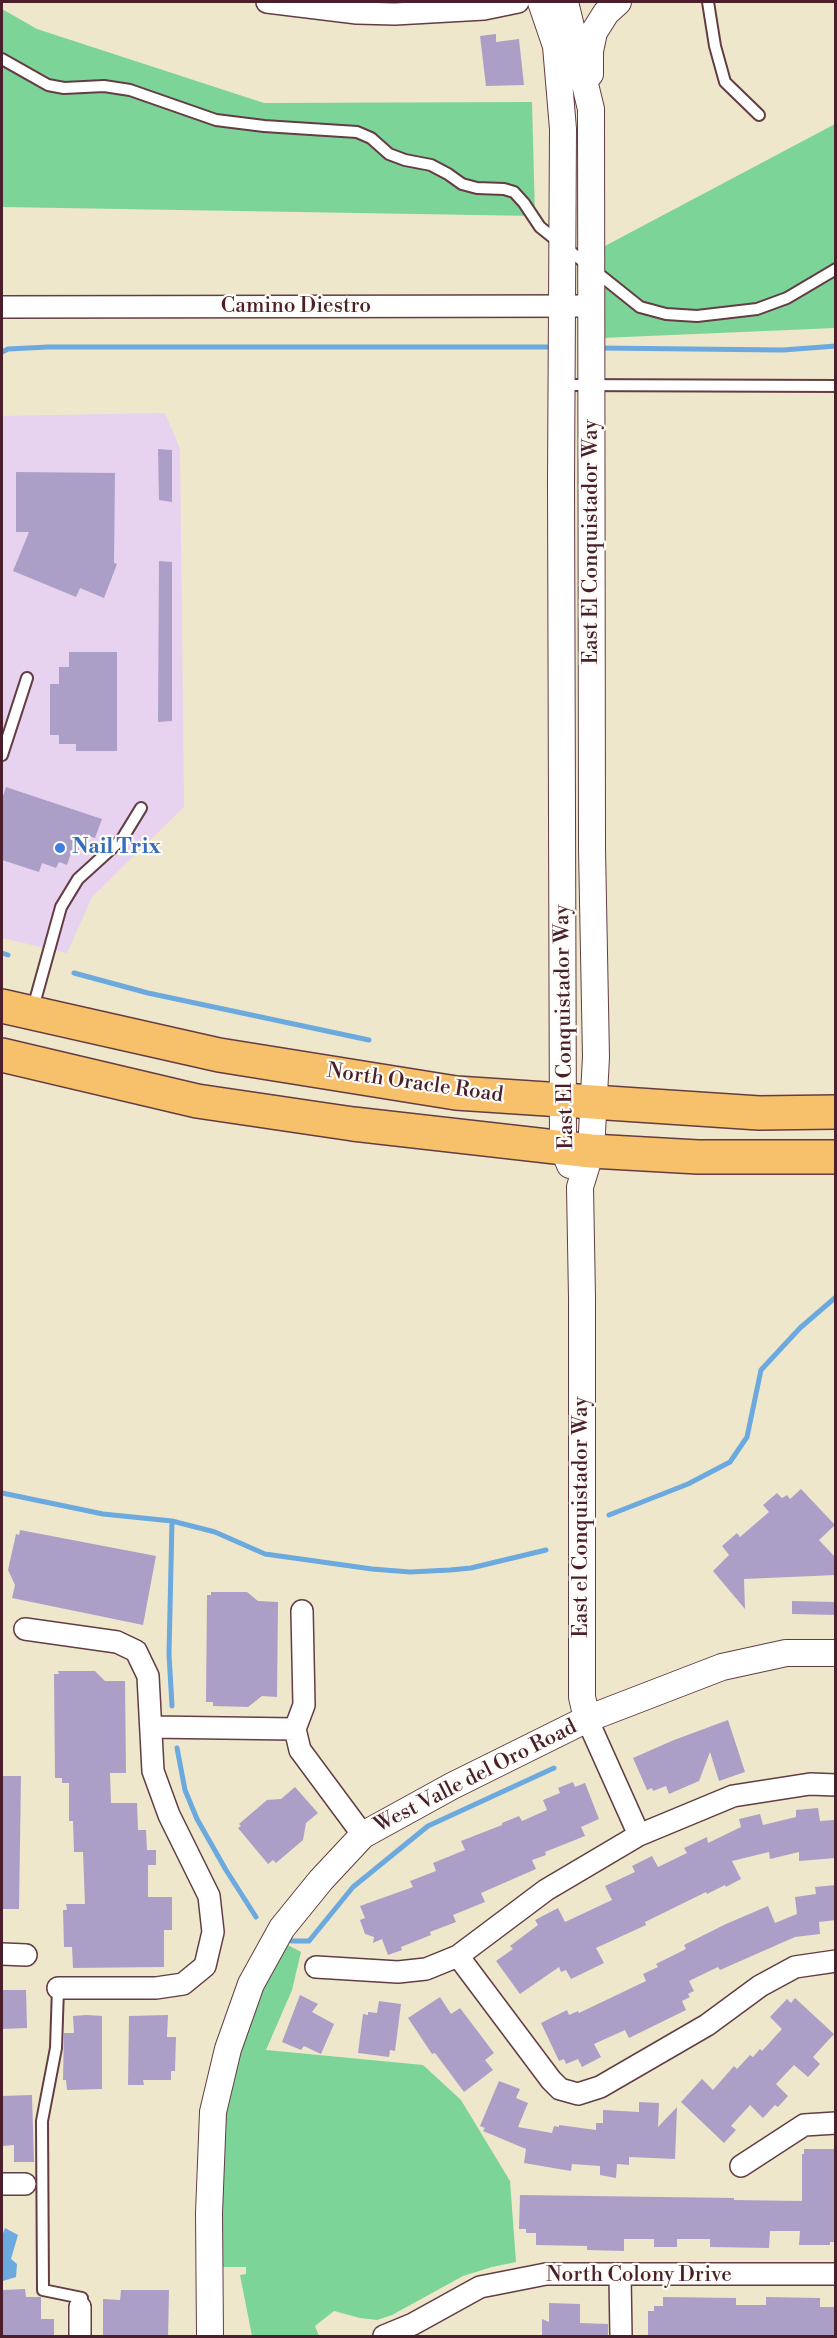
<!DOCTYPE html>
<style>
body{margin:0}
#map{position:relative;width:837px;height:2338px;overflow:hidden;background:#eee7cb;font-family:"Libre Bodoni",serif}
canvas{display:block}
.frame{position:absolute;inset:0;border:3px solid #4a1f2b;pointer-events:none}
</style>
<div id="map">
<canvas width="837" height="2338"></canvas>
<div class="frame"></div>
</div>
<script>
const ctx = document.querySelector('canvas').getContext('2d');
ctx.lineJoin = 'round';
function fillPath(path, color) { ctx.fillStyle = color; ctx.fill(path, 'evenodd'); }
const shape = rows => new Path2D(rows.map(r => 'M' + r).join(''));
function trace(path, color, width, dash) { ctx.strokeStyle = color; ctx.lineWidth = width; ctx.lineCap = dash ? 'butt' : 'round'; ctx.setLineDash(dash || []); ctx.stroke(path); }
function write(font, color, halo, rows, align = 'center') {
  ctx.font = font + ' "Libre Bodoni",serif'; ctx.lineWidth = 4.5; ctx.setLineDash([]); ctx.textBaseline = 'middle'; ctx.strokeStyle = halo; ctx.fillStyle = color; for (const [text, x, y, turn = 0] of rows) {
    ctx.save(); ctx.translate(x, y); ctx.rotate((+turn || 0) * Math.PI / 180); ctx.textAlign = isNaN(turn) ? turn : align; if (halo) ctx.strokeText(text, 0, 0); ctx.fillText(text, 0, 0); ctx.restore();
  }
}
const built = shape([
 [165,413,180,449,184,807,92,897,67,953,2,938,2,416]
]);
const green = shape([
 [2,9,37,29,264,103,532,102,535,216,2,207],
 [835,124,835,328,602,338,603,247],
 [286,1944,301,1952,292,1990,266,2050,423,2065,461,2100,510,2181,516,2262,492,2267,463,2276,392,2315,377,2320,360,2318,334,2311,315,2326,319,2336,252,2336,240,2275,246,2274,246,2267,222,2267,222,2133,234,2054,272,1968]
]);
const water = shape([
 [5,2228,18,2235,11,2259,17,2264,16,2277,3,2281,2,2236]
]);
const stream = shape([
 [599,348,783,350,836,346],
 [2,352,8,349,48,347,554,347],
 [2,953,8,955],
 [74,973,148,993,369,1040],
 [2,1493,103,1514,172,1521,215,1532,265,1554,372,1569,410,1572,450,1570,471,1568,546,1550],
 [609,1515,688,1484,730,1462,747,1437,761,1370,800,1328,836,1297],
 [172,1521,169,1654,172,1706],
 [177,1748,185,1790,197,1819,226,1870,256,1917],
 [292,1941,309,1941,353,1887,428,1826,554,1768]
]);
const building = shape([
 [496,34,496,42,519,39,524,85,486,86,480,36],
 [158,449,172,450,172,502,159,500],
 [16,472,115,473,114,563,117,564,104,598,80,588,76,597,13,571,29,532,16,532],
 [159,561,172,562,172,721,158,722],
 [69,652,117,652,117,751,76,751,76,744,59,744,59,735,50,735,50,684,59,684,59,667,69,667],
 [6,787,102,819,95,838,83,834,77,854,71,853,67,865,59,862,56,868,42,863,39,872,2,860,2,799],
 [801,1489,835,1525,819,1540,834,1556,836,1575,744,1579,745,1609,713,1571,729,1555,722,1546,737,1533,740,1537,769,1512,763,1505,777,1493,782,1498,787,1495,790,1499],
 [20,1530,156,1556,143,1625,12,1598,15,1585,8,1570,16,1534,19,1535],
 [211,1592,247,1592,258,1601,278,1602,277,1697,262,1696,248,1707,213,1706,213,1702,206,1702,207,1595,211,1595],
 [792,1601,836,1602,836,1615,792,1614],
 [58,1671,95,1671,105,1681,125,1681,126,1773,110,1773,111,1803,137,1803,138,1830,146,1830,147,1850,156,1850,156,1865,148,1865,148,1897,172,1897,172,1930,164,1930,164,1967,73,1968,72,1947,64,1947,63,1910,67,1910,66,1904,85,1904,83,1852,74,1852,73,1821,69,1821,69,1783,62,1783,62,1778,55,1778,54,1674,59,1674],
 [728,1720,745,1772,719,1781,710,1752,699,1781,669,1794,666,1786,653,1791,652,1788,647,1790,633,1758,674,1740],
 [2,1776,21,1776,19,1909,2,1909],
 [573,1782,575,1787,585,1783,599,1819,581,1827,585,1836,545,1852,546,1855,532,1860,536,1869,481,1893,485,1902,453,1915,456,1922,430,1932,431,1935,401,1947,402,1950,388,1955,382,1939,373,1943,374,1937,365,1934,360,1920,365,1918,360,1906,413,1887,410,1881,436,1871,433,1863,465,1850,461,1841,502,1825,502,1823,519,1816,522,1821,547,1810,543,1800,560,1793,558,1788],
 [295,1787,318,1813,306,1823,303,1840,276,1863,273,1860,268,1864,238,1828,241,1826,239,1824,267,1800,281,1799],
 [818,1808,820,1821,835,1820,836,1858,799,1861,799,1852,770,1859,769,1852,732,1861,741,1879,726,1887,725,1885,707,1894,706,1892,645,1922,646,1925,596,1948,604,1963,571,1979,566,1970,561,1972,559,1967,520,1994,496,1961,513,1949,510,1946,538,1925,535,1920,558,1908,565,1922,612,1900,605,1886,635,1872,632,1866,652,1856,658,1867,687,1853,684,1848,707,1837,708,1843,741,1827,739,1819,760,1814,763,1825,796,1817,796,1810],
 [836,1885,836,1920,819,1922,820,1934,795,1937,720,1970,718,1967,689,1981,694,1991,688,1994,690,1997,682,2001,686,2010,629,2038,625,2030,594,2044,601,2057,582,2067,578,2059,566,2064,564,2059,559,2061,541,2023,567,2010,569,2015,578,2011,579,2013,646,1981,643,1974,658,1967,656,1964,686,1949,684,1945,726,1924,768,1906,775,1923,797,1914,795,1897,816,1894,815,1887],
 [2,1990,26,1990,27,2028,2,2029],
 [300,1995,318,2004,312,2012,334,2024,321,2054,304,2046,301,2050,282,2042],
 [440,1997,451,2014,460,2008,494,2053,485,2060,493,2070,464,2092,435,2053,432,2054,408,2018],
 [795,1998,834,2034,813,2057,820,2064,808,2077,794,2065,776,2084,788,2096,778,2107,775,2105,763,2118,750,2105,731,2126,736,2130,724,2143,681,2102,702,2079,713,2090,734,2066,737,2069,750,2055,753,2057,760,2049,762,2051,782,2029,770,2017,787,1999,791,2003],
 [379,2001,401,2004,395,2051,390,2050,389,2057,358,2053,363,2014,368,2015,368,2012,377,2013],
 [86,2015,102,2016,102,2089,67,2090,66,2080,63,2080,64,2033,74,2033,73,2016],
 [168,2015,167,2037,176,2037,175,2071,171,2071,171,2080,143,2080,144,2085,128,2085,129,2016],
 [499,2081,520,2089,516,2098,528,2103,518,2127,552,2133,554,2126,559,2127,559,2125,596,2130,596,2123,603,2123,603,2110,639,2112,639,2102,659,2103,658,2127,677,2107,675,2159,629,2157,629,2165,617,2164,616,2178,600,2175,600,2166,572,2164,571,2171,524,2163,526,2149,483,2131,485,2128,480,2126],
 [32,2095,34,2162,14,2162,14,2145,2,2146,2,2096],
 [804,2149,836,2149,836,2242,830,2242,830,2245,799,2245,800,2231,770,2231,769,2248,710,2247,710,2239,677,2239,677,2247,654,2247,654,2239,624,2239,624,2251,587,2250,587,2246,536,2245,536,2233,526,2233,526,2229,519,2229,520,2195,734,2198,734,2200,802,2201,802,2154,804,2154],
 [25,2289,26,2297,41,2297,41,2319,54,2319,54,2337,2,2337,2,2290],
 [121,2290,169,2290,168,2337,103,2337,103,2299,120,2300],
 [663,2297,736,2298,736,2305,766,2305,766,2297,820,2298,820,2307,835,2307,835,2337,648,2337,648,2311,654,2311,654,2306,663,2306],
 [549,2303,580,2304,580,2323,608,2324,608,2337,542,2337,542,2319,549,2322]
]);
const service = shape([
 [708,2,715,46,725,82,759,115],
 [2,59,48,85,64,88,104,86,130,90,216,120,264,126,357,132,371,138,389,154,405,160,431,165,448,174,462,184,477,188,504,189,514,192,524,203,540,227,640,307,666,314,697,316,757,309,787,298,836,269],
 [562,385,836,386],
 [2,755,27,678],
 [33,1008,61,907,78,879,122,839,141,808],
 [58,1988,56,2048,42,2121,43,2290,82,2298,80,2306]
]);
const minor = shape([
 [267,2,357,13,395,14,484,9,518,2],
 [2,307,591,306],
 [302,1611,304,1705,295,1729,300,1750,363,1835],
 [25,1629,117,1642,136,1651,148,1676,153,1771,169,1815,209,1896,213,1932,205,1966,183,1984,156,1988,58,1988],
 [587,1719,639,1835],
 [151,1727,295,1729],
 [2,1954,26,1955],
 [458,1956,551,2080,560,2089,578,2094,600,2087,707,2025,760,1986,795,1967,836,1961],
 [316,1967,398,1972,426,1969,458,1956,546,1890,639,1835,733,1796,810,1784,836,1785],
 [741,2166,804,2125,836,2123],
 [2,2184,25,2184],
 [620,2276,621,2336],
 [80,2307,80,2336],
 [384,2336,413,2324,480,2287,546,2274,836,2274]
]);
const tertiary = shape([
 [541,2,556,46,563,129,561,482,563,1148,570,1165],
 [565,2,591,109,592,849,596,1057,591,1151,580,1187,582,1298,582,1697,587,1719],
 [590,74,590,51,594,32,606,13,618,2],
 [210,2336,209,2213,213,2112,228,2049,251,1984,282,1928,321,1880,363,1835,452,1786,587,1719,722,1667,786,1653,836,1653]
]);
const trunk = shape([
 [2,1006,219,1055,456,1093,759,1113,836,1112],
 [2,1055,197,1101,353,1124,591,1151,698,1157,836,1157]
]);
const markers = [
 [60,848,6,"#3f7fe0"]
];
const streetNames = [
 ["Camino Diestro",296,307],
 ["East El Conquistador Way",592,542,-90],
 ["East El Conquistador Way",565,1027,-91],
 ["North Oracle Road",415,1084,8],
 ["East el Conquistador Way",582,1517,-90],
 ["West Valle del Oro Road",476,1777,-27],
 ["North Colony Drive",639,2276]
];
const shopNames = [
 ["Nail Trix",72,848]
];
fillPath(built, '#e7d2ef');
fillPath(green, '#7dd499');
fillPath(water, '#6ca9de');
trace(stream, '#6ca9de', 5);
fillPath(building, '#ac9fc7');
trace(service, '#633d43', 14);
trace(minor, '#633d43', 24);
trace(tertiary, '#633d43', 28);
trace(trunk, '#633d43', 36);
trace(service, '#fff', 10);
trace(minor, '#fff', 21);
trace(tertiary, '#fff', 26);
trace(trunk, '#f7c06b', 33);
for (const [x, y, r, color] of markers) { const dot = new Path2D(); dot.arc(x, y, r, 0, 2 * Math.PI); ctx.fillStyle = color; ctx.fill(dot); trace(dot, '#fdfcf7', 2); }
write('21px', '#4a1f2b', '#fdfcf7', streetNames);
write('bold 21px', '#366cbe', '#fdfcf7', shopNames, 'left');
</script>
